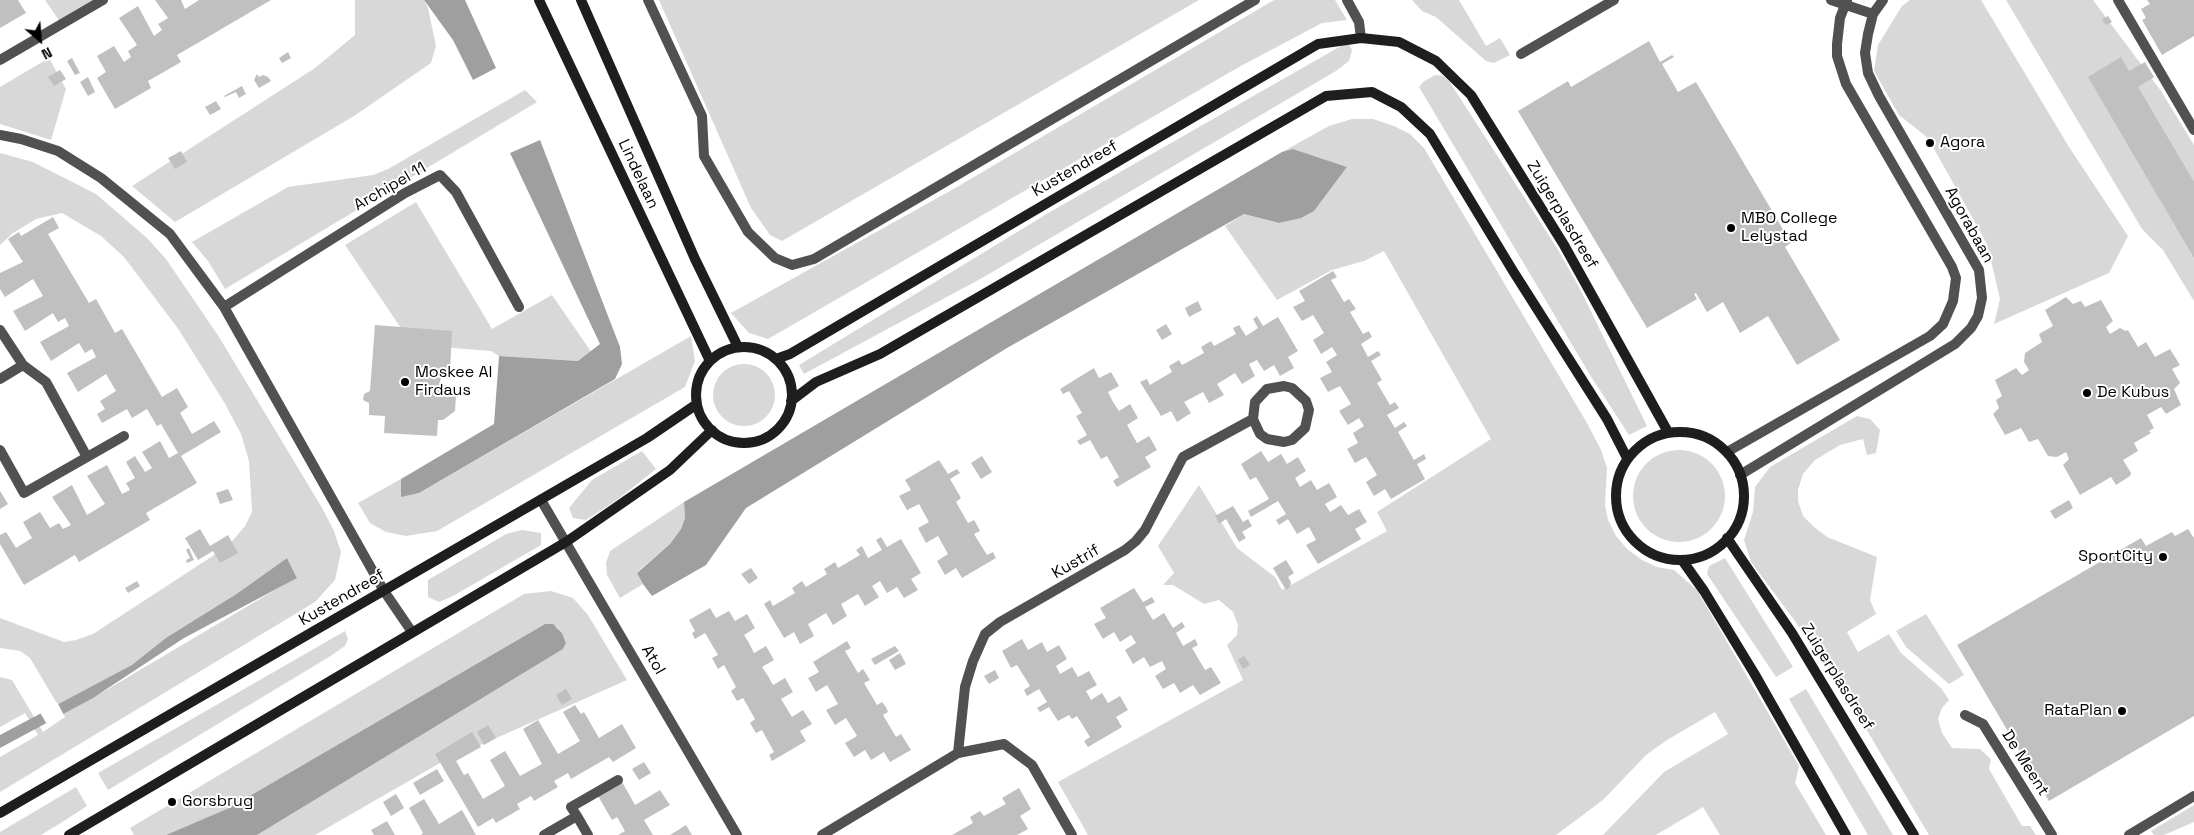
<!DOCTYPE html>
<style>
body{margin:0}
#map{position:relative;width:2194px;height:835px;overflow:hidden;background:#fff;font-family:"Space Grotesk",sans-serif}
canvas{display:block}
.north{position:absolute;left:15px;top:15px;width:50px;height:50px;-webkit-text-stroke:4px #fff;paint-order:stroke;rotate:153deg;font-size:14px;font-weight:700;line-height:20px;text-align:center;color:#000}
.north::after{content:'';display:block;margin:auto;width:18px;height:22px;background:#000;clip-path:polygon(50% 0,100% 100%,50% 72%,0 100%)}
</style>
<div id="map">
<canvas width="2194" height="835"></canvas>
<div class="north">N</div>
</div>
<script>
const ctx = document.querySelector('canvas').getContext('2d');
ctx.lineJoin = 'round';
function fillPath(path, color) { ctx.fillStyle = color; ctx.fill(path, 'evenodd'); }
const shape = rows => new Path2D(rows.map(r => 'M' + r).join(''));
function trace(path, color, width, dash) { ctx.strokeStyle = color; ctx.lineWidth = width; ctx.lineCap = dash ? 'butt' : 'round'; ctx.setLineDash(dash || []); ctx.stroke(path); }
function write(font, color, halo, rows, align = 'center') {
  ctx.font = font + ' "Space Grotesk",sans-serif'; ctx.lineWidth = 4; ctx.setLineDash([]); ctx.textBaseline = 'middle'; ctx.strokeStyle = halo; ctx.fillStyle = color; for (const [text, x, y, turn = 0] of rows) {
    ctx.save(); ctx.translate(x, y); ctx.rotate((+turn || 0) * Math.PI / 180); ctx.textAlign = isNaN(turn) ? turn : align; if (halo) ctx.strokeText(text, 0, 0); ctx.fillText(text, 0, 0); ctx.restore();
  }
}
const green = shape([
 [45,0,96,0,60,22],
 [355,0,424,0,428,8,436,46,431,63,354,116,175,222,132,186,315,68,355,35],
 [659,0,1199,0,782,241,770,235,751,208],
 [1274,0,1335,0,1347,20,1322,23,1239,67,768,339,749,333,731,313,957,187],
 [1412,0,1459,0,1486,46,1500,38,1510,55,1494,63,1486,61,1436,17,1422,11],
 [1910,0,1981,0,2069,147,2128,236,2109,273,1994,324,2000,299,1987,244,1928,138,1899,115,1874,71,1878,45,1902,6],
 [2006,0,2093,0,2161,91,2194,145,2194,301,2163,250,2142,229],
 [1348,42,1352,50,1349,61,1336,71,982,278,804,374,799,365,1050,212],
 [49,58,66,89,51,140,0,124,0,87],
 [1435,75,1443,76,1449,81,1557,248,1579,287,1647,426,1629,435,1590,375,1419,87,1423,82],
 [525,90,537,102,225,289,208,261,192,242,288,187,373,175,388,169],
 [1352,119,1373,119,1394,126,1410,134,1424,148,1587,423,1601,450,1607,468,1605,505,1608,520,1616,536,1627,549,1642,560,1657,567,1674,570,1697,590,1799,766,1795,783,1826,835,1720,835,1703,807,1656,835,1603,835,1664,772,1728,734,1715,712,1667,740,1646,755,1603,800,1556,835,1088,835,1058,782,1243,680,1227,645,1237,635,1238,625,1233,612,1219,600,1204,604,1173,585,1163,585,1174,573,1158,546,1199,485,1237,548,1275,577,1282,590,1387,531,1377,512,1491,439,1384,251,1364,261,1332,270,1277,300,1225,226,1244,214,1279,223,1314,211,1347,167,1293,149,1282,152,1329,126],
 [0,153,33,162,96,194,147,238,166,259,219,337,321,506,334,531,341,552,335,580,315,602,0,792,0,757,38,735,25,713,0,727,0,677,12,680,43,732,65,717,30,658,20,651,0,648,0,618,64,642,76,640,93,634,228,546,245,526,252,512,249,461,241,434,224,402,179,330,124,257,101,236,62,213,36,219,13,233,0,245],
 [287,558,297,577,96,696,235,595],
 [416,202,492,329,552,295,592,353,578,361,499,356,491,351,414,345,409,340,345,245],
 [691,336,695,361,685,387,437,531,406,536,386,532,370,523,358,503,401,479,401,496,419,493],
 '713 395a31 31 0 1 1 62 0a31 31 0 1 1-62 0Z',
 [1857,416,1870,419,1880,430,1876,453,1867,455,1863,439,1840,445,1815,460,1803,474,1798,490,1798,501,1803,516,1814,527,1827,537,1877,557,1870,600,1876,614,1847,632,1858,652,1889,634,1901,653,1941,688,1949,700,1942,708,1938,719,1942,733,1952,748,1980,749,1991,759,1989,769,2022,826,2030,826,2036,835,1929,835,1830,668,1751,562,1744,540,1753,512,1755,487,1770,467],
 '1633 496a46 46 0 1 1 92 0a46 46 0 1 1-92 0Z',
 [642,451,656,469,617,500,586,520,573,518,569,508,592,480],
 [684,502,685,518,681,529,670,544,637,572,643,584,620,598,607,575,606,563,610,551],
 [522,530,541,533,541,545,453,596,439,602,428,597,428,580,506,534],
 [1725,558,1793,667,1776,677,1707,574,1709,566],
 [551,591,573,598,588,615,627,680,440,763,315,835,257,835,563,649,566,643,562,633,557,627,545,624,229,808,166,835,134,835,130,828,524,594],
 [1926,614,1964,675,1949,684,1906,647,1896,631],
 [345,631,348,639,345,646,329,657,108,790,98,773],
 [1806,689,1893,835,1868,835,1789,699],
 [76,787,87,806,67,819,41,835,0,835,0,832],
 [2194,805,2194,822,2164,835,2154,835,2151,831]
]);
const water = shape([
 [424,0,465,0,496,68,473,80,453,40],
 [540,140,620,347,622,364,615,379,419,493,401,497,401,479,494,424,499,356,578,361,600,344,510,153],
 [1293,149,1347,167,1314,211,1301,218,1279,223,1244,214,1007,348,746,508,706,565,652,596,643,584,637,573,670,544,681,529,685,518,684,502,1282,152],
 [287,558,297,578,184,638,93,698,0,748,0,735,132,665,166,638,235,595],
 [545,624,553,624,562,633,566,643,563,649,257,835,166,835,229,808]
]);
const pier = shape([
 [57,702,65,717,48,726,39,711]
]);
const building = shape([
 [0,0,18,0,26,13,0,28],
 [155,0,181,0,185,9,199,0,271,0,177,55,181,62,148,81,151,88,115,109,97,78,106,72,97,56,114,46,124,62,131,57,128,51,137,45,119,18,138,6,154,36,162,30,158,24,168,18],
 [2147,0,2194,0,2194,36,2162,55,2142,20,2146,18,2141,9,2150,4],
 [2108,16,2112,22,2106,25,2102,19],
 [1649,41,1660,62,1672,55,1674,57,1662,64,1678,92,1696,82,1791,243,1785,247,1840,340,1797,365,1768,316,1740,333,1723,302,1707,312,1696,293,1694,294,1697,299,1647,328,1518,111,1568,81,1571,87],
 [288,52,291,58,282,63,279,58],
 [2121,57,2129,71,2145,62,2154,77,2138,87,2194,182,2194,258,2088,77],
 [72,58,80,73,75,75,67,61],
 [60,70,66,79,54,86,48,77],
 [257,74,259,77,263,75,268,77,271,81,259,88,254,80],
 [88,77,95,92,88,96,80,82],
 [242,86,246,94,239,98,236,92,225,97,224,96],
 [216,101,221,109,210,115,205,107],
 [181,151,187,162,175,169,168,158],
 [53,217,59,228,48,234,89,303,96,299,115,333,122,329,162,397,177,388,188,407,180,413,192,434,214,421,221,432,181,456,197,483,146,513,150,520,79,562,75,555,24,585,0,544,0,535,6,532,16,548,32,538,23,522,40,512,50,528,59,523,63,529,71,525,52,497,72,485,87,515,105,504,87,476,107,465,122,494,130,490,126,483,135,478,126,462,135,456,145,472,152,468,142,452,160,441,169,458,178,453,161,424,157,426,147,409,132,418,127,409,102,423,97,414,105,409,100,401,116,391,106,374,78,392,67,373,96,357,92,349,85,353,79,343,51,361,40,342,69,326,65,318,58,322,53,313,25,331,13,311,43,296,33,279,5,297,0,289,0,273,23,262,8,239,19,232,21,236],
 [1333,271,1337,277,1331,280,1344,302,1349,299,1356,309,1350,312,1363,334,1369,331,1372,337,1361,344,1368,357,1378,351,1381,355,1371,361,1382,380,1377,383,1390,405,1395,402,1399,408,1387,415,1395,428,1404,422,1407,426,1398,432,1414,460,1424,454,1426,459,1417,464,1425,479,1391,499,1385,489,1374,496,1366,482,1377,475,1366,457,1355,463,1347,449,1358,443,1353,433,1364,426,1359,418,1348,425,1339,411,1351,404,1340,386,1328,392,1320,378,1332,372,1326,362,1337,355,1332,347,1321,354,1313,340,1324,333,1313,315,1302,321,1293,307,1305,301,1299,291],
 [2066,297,2073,304,2081,301,2085,307,2101,300,2113,321,2106,327,2110,334,2120,328,2126,331,2128,330,2138,347,2146,342,2155,357,2170,349,2180,365,2172,369,2180,383,2174,389,2181,405,2166,414,2161,407,2147,415,2154,428,2149,431,2151,433,2134,443,2138,451,2123,460,2131,473,2130,476,2116,485,2111,477,2080,495,2063,465,2069,459,2066,452,2057,457,2048,456,2038,439,2029,442,2021,428,2005,435,1993,414,1999,408,1996,400,2002,396,1995,380,2016,368,2022,375,2029,370,2024,362,2025,353,2042,342,2039,334,2053,326,2045,310],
 [1198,301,1202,310,1189,317,1185,308],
 [1257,316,1263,326,1278,317,1298,351,1288,357,1294,368,1280,376,1274,365,1264,371,1257,360,1249,364,1255,376,1242,384,1235,373,1217,384,1224,395,1209,403,1203,392,1184,402,1191,413,1177,422,1171,411,1161,416,1140,382,1147,379,1150,385,1172,372,1169,366,1179,360,1182,365,1204,353,1201,347,1211,341,1214,346,1236,334,1233,328,1239,325,1246,336,1258,328,1253,319],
 [1166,324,1172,334,1162,340,1156,330],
 [375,325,452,331,450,372,440,380,440,385,446,385,456,396,455,411,443,420,438,420,437,436,384,433,385,416,369,415,369,403,363,400,364,394,370,391],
 [1094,368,1099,378,1111,372,1119,386,1108,392,1113,402,1119,411,1130,404,1138,418,1127,425,1137,443,1149,436,1157,450,1145,457,1151,467,1117,487,1113,481,1119,477,1107,456,1101,459,1090,440,1080,445,1077,441,1087,435,1076,416,1082,413,1069,391,1063,394,1060,389],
 [1261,451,1268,462,1281,454,1287,464,1298,457,1306,471,1295,478,1300,487,1311,480,1317,490,1329,483,1337,497,1325,504,1330,512,1341,505,1348,515,1359,509,1367,522,1355,529,1361,539,1318,564,1306,545,1316,540,1309,527,1297,534,1288,519,1279,525,1276,520,1286,514,1278,501,1251,517,1248,511,1269,499,1256,477,1250,480,1241,464],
 [982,456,992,472,981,479,971,463],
 [939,460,948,474,957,469,960,473,950,479,961,498,956,502,968,523,974,520,977,525,980,531,974,534,987,555,993,552,996,558,962,578,956,568,945,575,937,561,948,554,938,536,926,543,918,528,929,522,919,504,907,510,899,496,911,490,905,480],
 [228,489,233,500,220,504,216,493],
 [0,491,8,504,0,509],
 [2069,500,2073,508,2055,519,2050,511],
 [1233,506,1243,522,1248,519,1252,526,1242,532,1246,538,1239,542,1226,519,1219,524,1215,516],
 [200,529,210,546,228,535,238,553,220,563,213,551,198,560,185,538],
 [2188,529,2194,538,2194,716,2049,801,1957,645,2141,538,2146,546,2172,532,2175,536],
 [881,537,887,547,901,539,921,573,911,579,918,590,904,598,897,587,887,593,880,581,872,586,879,597,865,606,858,594,841,604,847,616,833,625,826,613,808,624,814,636,800,644,794,632,784,638,764,604,770,600,773,606,795,593,792,588,802,581,806,587,827,574,824,569,835,562,838,568,860,555,856,550,862,546,868,558,882,550,876,540],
 [189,548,194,560,187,563,186,560,190,558,186,550],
 [1286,560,1294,573,1288,577,1291,582,1290,587,1286,590,1273,568],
 [751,568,758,578,749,584,741,574],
 [137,581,140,586,128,593,125,588],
 [1134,588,1143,602,1152,597,1153,599,1155,602,1145,607,1153,620,1164,613,1173,628,1182,622,1185,627,1176,633,1183,646,1195,639,1198,645,1192,648,1205,670,1211,667,1221,683,1200,695,1193,685,1180,693,1174,683,1163,689,1155,676,1166,669,1162,661,1150,667,1144,657,1133,664,1125,650,1136,643,1131,635,1120,642,1114,632,1103,639,1094,624,1106,618,1100,608],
 [710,608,716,618,729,611,735,621,747,614,755,628,744,635,749,643,754,653,766,646,774,660,762,667,768,676,773,685,785,678,793,692,781,699,792,717,803,710,812,724,800,731,806,741,772,761,769,755,774,752,762,730,756,733,750,723,755,719,743,698,737,701,731,691,736,687,724,665,718,669,712,658,718,655,705,633,695,639,692,633,695,631,689,620],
 [1022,639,1028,650,1042,642,1047,652,1059,645,1067,659,1056,666,1060,674,1072,667,1078,677,1089,671,1097,685,1086,691,1091,700,1102,693,1108,703,1120,696,1128,710,1116,717,1122,727,1088,747,1084,741,1090,737,1077,716,1072,719,1069,715,1058,721,1049,707,1040,712,1037,708,1047,702,1039,689,1027,696,1024,690,1030,686,1017,665,1011,668,1002,651],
 [847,641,851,648,845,651,858,673,863,669,870,680,864,683,877,705,882,702,886,707,888,712,883,715,896,737,901,734,911,750,890,762,884,752,871,760,865,750,854,757,845,743,857,736,846,718,835,725,826,710,838,704,827,685,816,692,808,678,819,672,813,662],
 [895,646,899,651,875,665,871,659],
 [900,653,906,664,895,670,889,660],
 [1244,656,1250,665,1243,669,1238,660],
 [995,670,999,678,989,684,984,676],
 [566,689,572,699,562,705,556,695],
 [575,705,581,714,584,712,599,738,622,724,636,748,613,762,609,757,571,779,568,773,554,781,558,787,534,801,531,796,517,804,520,809,496,823,493,818,478,827,435,754,472,732,481,747,456,761,464,775,468,773,483,799,505,786,490,760,505,751,520,776,542,764,523,729,538,720,558,754,580,741,563,712],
 [488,725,496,738,484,745,477,732],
 [644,762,651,773,639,780,632,769],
 [437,769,444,781,420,795,413,783],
 [622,782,635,805,660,790,670,805,644,820,653,835,618,835,625,831,617,817,612,820,598,796],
 [1019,788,1031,809,1020,816,1028,829,1017,835,952,835,973,823,970,817,980,811,984,816,1006,804,1002,798],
 [396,794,404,808,391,816,383,802],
 [424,799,439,824,462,810,476,835,421,835,423,833,409,808],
 [387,821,395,835,374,835,371,830],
 [686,825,692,835,670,835]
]);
const minor = shape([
 [648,0,702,116,704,156,748,232,775,258,792,265,814,259,1255,0],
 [1347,0,1359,22,1361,38],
 [2118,0,2194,130],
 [1521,54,1614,0],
 [0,60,103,0],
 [0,135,21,139,58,151,101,178,170,234,224,307,384,591,412,632],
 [224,307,405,193,440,175,456,192,519,307],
 [0,330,23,365,46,382,87,457],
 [0,379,23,365],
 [0,450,24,493,124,436],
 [1965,715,1983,724,2052,835],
 [958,753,1004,744,1032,765,1072,835],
 [577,816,588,835],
 [544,835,577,816,571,807,618,780],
 [822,835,958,753,965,687,973,661,985,634,1000,622,1125,550,1136,541,1145,530,1183,457,1253,419,1255,402,1267,389,1284,386,1292,388,1306,401,1309,410,1305,428,1292,440,1284,442,1267,439,1260,434,1253,419],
 [2129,835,2194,796]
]);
const tertiary = shape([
 [1831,0,1873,14],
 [1727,452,1930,336,1943,324,1953,301,1956,278,1952,267,1846,84,1837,56,1837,44,1840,18,1847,0],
 [1740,475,1955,344,1971,328,1978,316,1982,298,1979,270,1879,96,1868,73,1865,53,1868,34,1873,14,1883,0],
 [541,500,737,835]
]);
const secondary = shape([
 [539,0,710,361],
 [581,0,695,259,738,347],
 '696 395a48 48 0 1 1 96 0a48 48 0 1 1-96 0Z',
 [776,359,790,354,1318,44,1361,38,1399,42,1436,61,1471,95,1564,245,1668,432],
 [791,401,816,382,880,354,1326,96,1372,92,1401,107,1430,134,1513,271,1607,419,1627,458],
 '1616 496a64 64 0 1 1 128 0a64 64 0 1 1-128 0Z',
 [1727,538,1792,633,1914,835],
 [1682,560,1704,591,1754,673,1846,835],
 [0,813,647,438,697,404],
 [69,835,566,542,670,470,712,430]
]);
const markers = [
 [1930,143,5,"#000"],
 [1731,228,5,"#000"],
 [405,382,5,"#000"],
 [2087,393,5,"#000"],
 [2163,557,5,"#000"],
 [2122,711,5,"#000"],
 [172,802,5,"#000"]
];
const poiNames = [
 ["Agora",1940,143],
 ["MBO College",1741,219],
 ["Lelystad",1741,237],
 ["Moskee Al",415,373],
 ["Firdaus",415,391],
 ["De Kubus",2097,393],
 ["SportCity",2153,557,"right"],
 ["RataPlan",2112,711,"right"],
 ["Gorsbrug",182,802]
];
const streetNames = [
 ["Kustendreef",1075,169,-30],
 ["Lindelaan",638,174,65],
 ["Archipel 11",390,187,-30],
 ["Zuigerplasdreef",1562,215,59],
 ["Agorabaan",1969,225,61],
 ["Kustrif",1076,562,-30],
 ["Kustendreef",342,598,-30],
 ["Atol",653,660,60],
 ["Zuigerplasdreef",1837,677,58],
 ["De Meent",2025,763,58]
];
fillPath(green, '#d8d8d8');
fillPath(water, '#9f9f9f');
fillPath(pier, '#fff');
fillPath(building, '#c0c0c0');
trace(minor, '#515151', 10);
trace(tertiary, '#515151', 10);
trace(secondary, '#1e1e1e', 10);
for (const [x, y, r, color] of markers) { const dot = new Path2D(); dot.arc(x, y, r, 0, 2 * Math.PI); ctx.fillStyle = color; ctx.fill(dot); trace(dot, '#fff', 2); }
write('16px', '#000', '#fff', poiNames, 'left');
write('16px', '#000', '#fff', streetNames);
</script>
